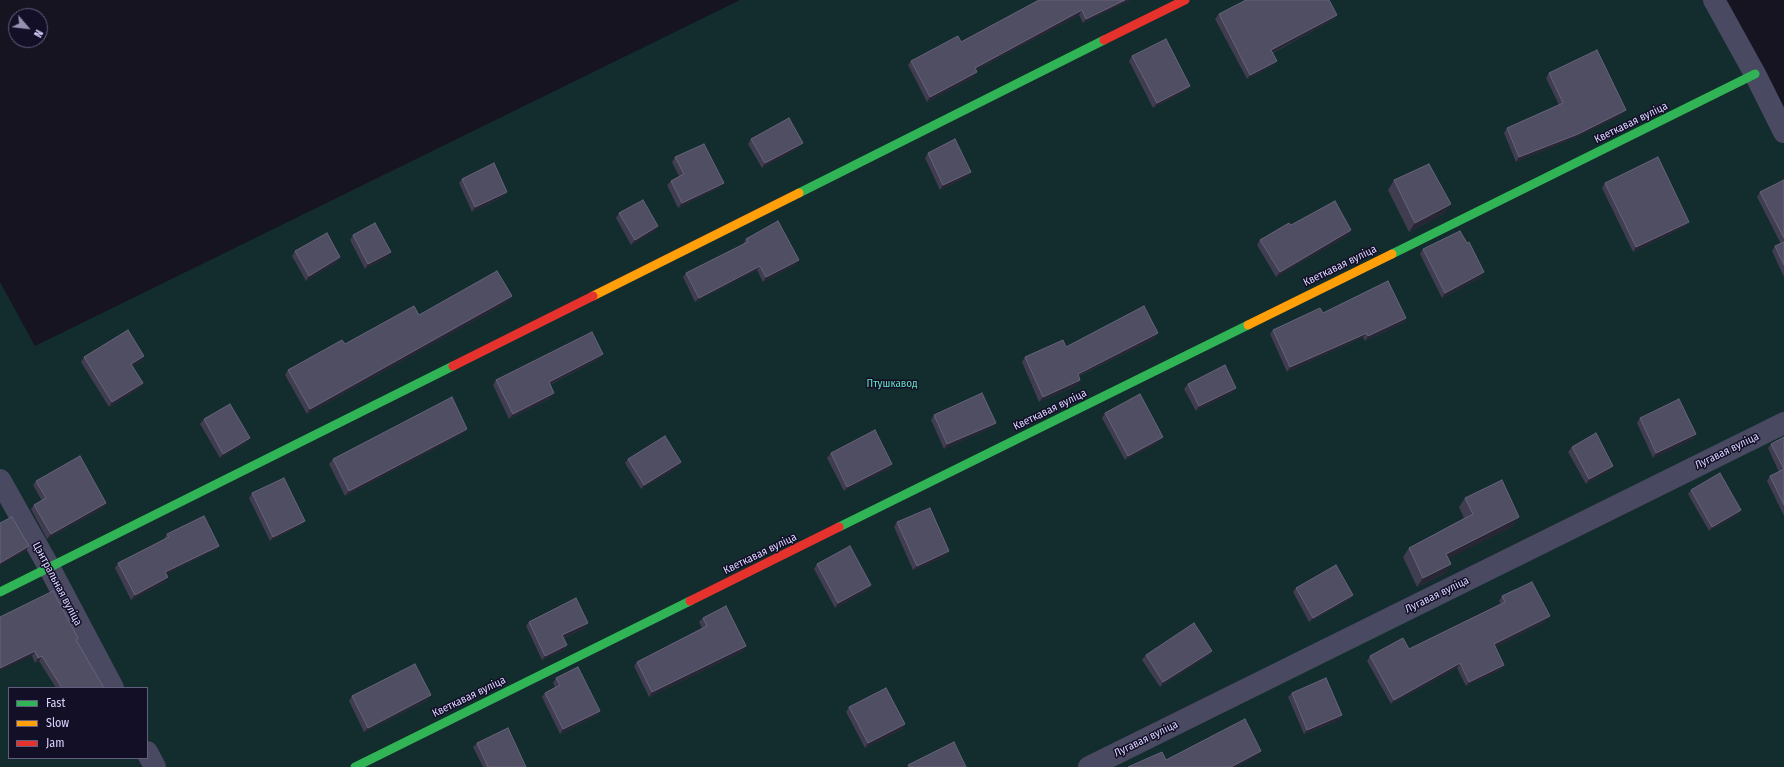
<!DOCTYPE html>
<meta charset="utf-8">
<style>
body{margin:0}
#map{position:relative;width:1784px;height:767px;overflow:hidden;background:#161421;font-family:"Fira Sans Condensed",sans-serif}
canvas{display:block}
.legend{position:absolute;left:8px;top:687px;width:140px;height:72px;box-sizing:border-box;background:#130f26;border:1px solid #625e7d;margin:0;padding:5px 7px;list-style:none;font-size:12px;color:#d9d4ff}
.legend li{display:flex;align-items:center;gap:8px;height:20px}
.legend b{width:20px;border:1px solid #625e7d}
.north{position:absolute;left:8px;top:8px;width:40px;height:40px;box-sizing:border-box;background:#130f26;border:1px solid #625e7d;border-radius:50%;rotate:118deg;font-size:11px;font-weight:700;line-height:16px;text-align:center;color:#d9d4ff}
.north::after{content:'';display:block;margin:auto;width:14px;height:18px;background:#9591b1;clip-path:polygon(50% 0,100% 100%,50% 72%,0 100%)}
</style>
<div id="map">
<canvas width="1784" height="767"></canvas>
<ul class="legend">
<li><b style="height:5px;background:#30b455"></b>Fast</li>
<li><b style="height:5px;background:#ff9f0a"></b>Slow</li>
<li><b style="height:5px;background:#e5322d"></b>Jam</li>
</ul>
<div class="north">N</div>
</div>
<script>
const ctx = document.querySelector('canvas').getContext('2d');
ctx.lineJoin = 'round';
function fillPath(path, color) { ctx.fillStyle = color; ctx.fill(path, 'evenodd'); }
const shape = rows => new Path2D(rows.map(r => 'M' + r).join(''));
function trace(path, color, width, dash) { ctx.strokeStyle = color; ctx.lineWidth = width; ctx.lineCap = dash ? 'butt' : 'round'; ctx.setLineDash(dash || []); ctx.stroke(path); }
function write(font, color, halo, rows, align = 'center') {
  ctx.font = font + ' "Fira Sans Condensed",sans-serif'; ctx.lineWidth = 3; ctx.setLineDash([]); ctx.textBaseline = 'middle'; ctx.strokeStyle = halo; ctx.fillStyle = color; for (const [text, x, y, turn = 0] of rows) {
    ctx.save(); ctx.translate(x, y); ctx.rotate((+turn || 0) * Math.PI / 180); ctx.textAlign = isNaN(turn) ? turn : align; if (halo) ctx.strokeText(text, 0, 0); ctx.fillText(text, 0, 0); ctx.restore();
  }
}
const green = shape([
 [740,0,1709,0,1784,144,1784,767,0,767,0,282,35,346],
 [9,688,147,688,147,758,9,758]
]);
const street = shape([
 [1714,0,1755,74,1784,132],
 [0,480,49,567,113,688],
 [147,752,155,767],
 [1089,767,1784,423]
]);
const fast = shape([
 [799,193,1104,40],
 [1392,254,1755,74],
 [839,527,1248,325],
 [0,592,453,366],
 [355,767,690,601]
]);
const slow = shape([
 [593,296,799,193],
 [1248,325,1392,254]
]);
const jam = shape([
 [1104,40,1185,0],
 [453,366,593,296],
 [690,601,839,527]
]);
const wall = shape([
 [1039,0,1131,0,1083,23,1079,15,976,70,974,77,927,102,908,65,911,61,961,42],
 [1219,14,1337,15,1334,19,1273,53,1277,61,1273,65,1247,79,1215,19],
 [1132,56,1190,86,1187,90,1153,108,1129,61],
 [1549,73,1622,115,1574,138,1516,162,1504,133,1507,128,1559,105,1546,78],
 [751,139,800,147,762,168,748,144],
 [928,153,971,172,967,177,940,190,925,158],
 [675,157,720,187,678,208,667,185,671,181,679,176,672,162],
 [462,179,504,196,472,212,459,183],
 [1394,180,1445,213,1409,232,1388,190],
 [1784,180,1784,277,1772,251,1775,246,1781,244,1757,197,1760,192],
 [1605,183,1686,226,1633,252,1602,188],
 [619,213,655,231,631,245,616,218],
 [1291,225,1351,230,1348,235,1276,277,1257,245,1260,240],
 [353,235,387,257,365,269,350,240],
 [746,239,796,264,763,282,757,270,695,302,683,277,686,273,743,244],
 [1423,249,1481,277,1442,298,1420,254],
 [295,251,337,262,306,281,292,256],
 [509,301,307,414,285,375,288,370,345,344,419,315],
 [1323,313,1406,318,1403,323,1365,341,1363,337,1287,372,1270,334,1273,330],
 [1155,338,1079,376,1080,380,1077,385,1039,402,1022,362,1025,357,1066,347],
 [84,357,141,361,132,366,143,383,140,388,109,407,81,362],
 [600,358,550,385,551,398,509,419,493,385,496,380],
 [1188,384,1233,392,1196,411,1184,389],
 [1105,413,1159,442,1125,460,1102,418],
 [934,415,996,423,992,427,944,449,931,420],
 [1640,418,1696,434,1693,439,1653,458,1637,423],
 [204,419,246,443,220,458,200,424],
 [464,433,345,496,329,464,333,459],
 [1784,437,1784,516,1767,481,1770,476,1779,472,1768,448,1771,444],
 [1572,447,1610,470,1586,484,1568,452],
 [831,453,889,469,844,491,827,458],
 [628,459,681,462,678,467,641,489,625,463],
 [36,481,106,503,103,508,47,539,31,509,34,505,42,501,33,485],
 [1691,490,1741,510,1738,515,1709,531,1688,494],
 [252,493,305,521,301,525,270,541,249,498],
 [1465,498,1513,526,1448,558,1451,564,1445,573,1417,587,1403,557,1409,548,1464,518,1459,507],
 [897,522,949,551,946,556,913,570,894,527],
 [167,534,219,546,215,550,166,574,165,582,131,600,115,568,118,563,164,539],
 [817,564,871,585,868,590,835,608,814,569],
 [1296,588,1353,595,1350,599,1309,622,1293,592],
 [1502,596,1546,621,1495,647,1504,665,1500,670,1466,686,1457,668,1391,704,1367,661,1370,656,1409,649,1501,604,1499,601],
 [0,617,76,641,104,688,56,688,39,661,35,663,32,656],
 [703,618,746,646,743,651,649,697,634,666,637,662,702,628,699,622],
 [529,622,588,623,585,628,564,638,567,645,564,650,542,660,526,626],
 [1212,651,1209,655,1160,687,1142,660,1146,655],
 [556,678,600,711,597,715,560,734,542,697,545,693,555,687,553,683],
 [1292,693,1342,715,1339,720,1304,734,1288,697],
 [352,696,428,700,364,732,349,701],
 [849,707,905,724,902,729,865,748,846,712],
 [477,743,526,767,483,767,473,747]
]);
const shadedWall = shape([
 [1125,0,1131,0,1083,23,1086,19],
 [1082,10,1079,15,972,72,975,68],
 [1337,15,1334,19,1268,55,1271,50],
 [1277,61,1273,65,1247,79,1250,75],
 [977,72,974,77,927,102,930,97],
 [1190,86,1187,90,1153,108,1157,103],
 [1626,110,1622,115,1574,138,1516,162,1519,157],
 [803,143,800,147,762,168,765,163],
 [971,172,967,177,940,190,943,185],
 [724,183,720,187,678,208,682,203],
 [507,192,504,196,472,212,475,207],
 [1451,204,1445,213,1409,232,1415,223],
 [1689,222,1686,226,1633,252,1636,247],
 [658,226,655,231,631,245,635,240],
 [1351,230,1348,235,1276,277,1280,272],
 [391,252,387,257,365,269,368,264],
 [340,257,337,262,306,281,309,276],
 [799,260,796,264,763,282,766,277],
 [760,266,757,270,695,302,699,298],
 [1484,272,1481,277,1442,298,1445,293],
 [512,296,509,301,307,414,310,409],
 [1406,318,1403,323,1365,341,1368,336],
 [1158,333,1155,338,1074,378,1078,374],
 [1367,333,1363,337,1287,372,1290,367],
 [603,354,600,358,545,387,549,382],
 [144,356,141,361,128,369,131,364],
 [1080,380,1077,385,1039,402,1043,397],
 [143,383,140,388,109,407,112,402],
 [1236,388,1233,392,1196,411,1199,406],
 [554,393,551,398,509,419,513,414],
 [996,423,992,427,944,449,947,444],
 [467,429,464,433,345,496,349,491],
 [1696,434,1693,439,1653,458,1656,453],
 [1163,437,1159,442,1125,460,1128,456],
 [250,438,246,443,220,458,223,454],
 [681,462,678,467,641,489,644,485],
 [892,464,889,469,844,491,847,487],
 [1613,466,1610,470,1586,484,1589,479],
 [106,503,103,508,47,539,51,534],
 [1741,510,1738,515,1709,531,1712,527],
 [1519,517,1513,526,1440,563,1446,554],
 [305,521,301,525,270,541,273,537],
 [29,546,26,551,0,566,0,563],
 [219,546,215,550,162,576,165,572],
 [949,551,946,556,913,570,917,566],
 [1451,564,1445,573,1417,587,1423,578],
 [168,577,165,582,131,600,135,595],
 [871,585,868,590,835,608,838,603],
 [1353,595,1350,599,1309,622,1313,618],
 [1550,616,1546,621,1491,649,1494,644],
 [588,623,585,628,559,640,562,635],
 [567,645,564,650,542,660,545,656],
 [746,646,743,651,649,697,652,692],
 [35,651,32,656,0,671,0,668],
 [1212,651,1209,655,1160,687,1163,682],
 [42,656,39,661,35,663,38,658],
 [1460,663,1457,668,1391,704,1394,700],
 [1504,665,1500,670,1466,686,1469,682],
 [431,695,428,700,364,732,368,728],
 [600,711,597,715,560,734,563,729],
 [1342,715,1339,720,1304,734,1307,730],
 [905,724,902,729,865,748,868,743],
 [1261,751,1258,756,1236,767,1231,767]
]);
const building = shape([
 [1039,0,1125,0,1086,19,1082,10,975,68,977,72,930,97,911,61,958,36,961,42,1039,0],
 [1246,0,1329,0,1337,15,1271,50,1277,61,1250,75,1219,14,1246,0],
 [1166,39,1190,86,1157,103,1132,56,1166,39],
 [1597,50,1626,110,1578,134,1519,157,1507,128,1563,103,1549,73,1597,50],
 [789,118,803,143,765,163,751,139,789,118],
 [955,139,971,172,943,185,928,153,955,139],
 [704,144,724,183,682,203,671,181,684,174,675,157,704,144],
 [1658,157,1689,222,1636,247,1605,183,1658,157],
 [494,163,507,192,475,207,462,179,494,163],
 [1429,164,1451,204,1415,223,1394,180,1429,164],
 [1784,180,1784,238,1760,192,1784,180],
 [643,200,658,226,635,240,619,213,643,200],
 [1335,201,1351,230,1280,272,1260,240,1289,223,1291,225,1335,201],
 [778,221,799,260,766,277,760,266,699,298,686,273,748,242,746,239,778,221],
 [375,223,391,252,368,264,353,235,375,223],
 [1460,231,1467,243,1469,242,1484,272,1445,293,1423,249,1460,231],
 [327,233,340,257,309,276,295,251,327,233],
 [1784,242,1784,265,1775,246,1784,242],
 [497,271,512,296,310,409,288,370,342,340,345,344,414,306,419,315,497,271],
 [1388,281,1406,318,1368,336,1367,333,1290,367,1273,330,1320,308,1323,313,1388,281],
 [1144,306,1158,333,1078,374,1080,380,1043,397,1025,357,1063,340,1066,347,1144,306],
 [128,330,144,356,131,364,143,383,112,402,84,357,128,330],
 [592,332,603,354,549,382,554,393,513,414,496,380,592,332],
 [1225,365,1236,388,1199,406,1188,384,1225,365],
 [982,393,996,423,947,444,934,415,982,393],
 [1140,394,1163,437,1128,456,1105,413,1140,394],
 [452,397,467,429,349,491,333,459,452,397],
 [1679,399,1696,434,1656,453,1640,418,1679,399],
 [230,404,250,438,223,454,204,419,230,404],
 [875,430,892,464,847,487,831,453,875,430],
 [1596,433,1613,466,1589,479,1572,447,1596,433],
 [665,436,681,462,644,485,628,459,665,436],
 [1784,437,1784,505,1770,476,1784,469,1771,444,1784,437],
 [80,456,106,503,51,534,34,505,46,498,36,481,80,456],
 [1720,473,1741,510,1712,527,1691,490,1720,473],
 [284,478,305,521,273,537,252,493,284,478],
 [1502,480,1519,517,1446,554,1451,564,1423,578,1409,548,1473,514,1465,498,1502,480],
 [930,508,949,551,917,566,897,522,930,508],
 [204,516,219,546,165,572,168,577,135,595,118,563,169,537,167,534,204,516],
 [12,517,29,546,0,563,0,523,12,517],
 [850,546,871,585,838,603,817,564,850,546],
 [1336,565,1353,595,1313,618,1296,588,1336,565],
 [1532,582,1550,616,1494,644,1504,665,1469,682,1460,663,1394,700,1370,656,1403,638,1409,649,1505,602,1502,596,1532,582],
 [53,591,78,638,76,640,104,688,62,688,42,656,38,658,35,651,0,668,0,617,53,591],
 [576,598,588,623,562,635,567,645,545,656,529,622,576,598],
 [726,606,746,646,652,692,637,662,707,626,703,618,726,606],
 [1194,623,1212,651,1163,682,1146,655,1194,623],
 [415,664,431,695,368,728,352,696,415,664],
 [578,667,600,711,563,729,545,693,560,685,556,678,578,667],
 [1326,678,1342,715,1307,730,1292,693,1326,678],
 [886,688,905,724,868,743,849,707,886,688],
 [1245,719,1261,751,1231,767,1128,767,1162,752,1166,760,1245,719],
 [508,728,526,767,488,767,477,743,508,728],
 [954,742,966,767,909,767,908,765,954,742]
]);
const streetNames = [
 ["Кветкавая вуліца",1631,123,-26],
 ["Кветкавая вуліца",1340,266,-26],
 ["Кветкавая вуліца",1050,410,-26],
 ["Лугавая вуліца",1727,451,-26],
 ["Кветкавая вуліца",760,554,-26],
 ["Цэнтральная вуліца",57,584,62],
 ["Лугавая вуліца",1437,595,-26],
 ["Кветкавая вуліца",469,697,-26],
 ["Лугавая вуліца",1146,739,-26]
];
const parkNames = [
 ["Птушкавод",892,384]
];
fillPath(green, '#132c2d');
trace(street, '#4a4962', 22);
trace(fast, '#30b455', 9);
trace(slow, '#ff9f0a', 9);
trace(jam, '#e5322d', 9);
fillPath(wall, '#403d50');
fillPath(shadedWall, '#282635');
fillPath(building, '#504e63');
trace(building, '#66637b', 1);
write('11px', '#d9d4ff', '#130f26', streetNames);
write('11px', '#5fe0c0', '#130f26', parkNames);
</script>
